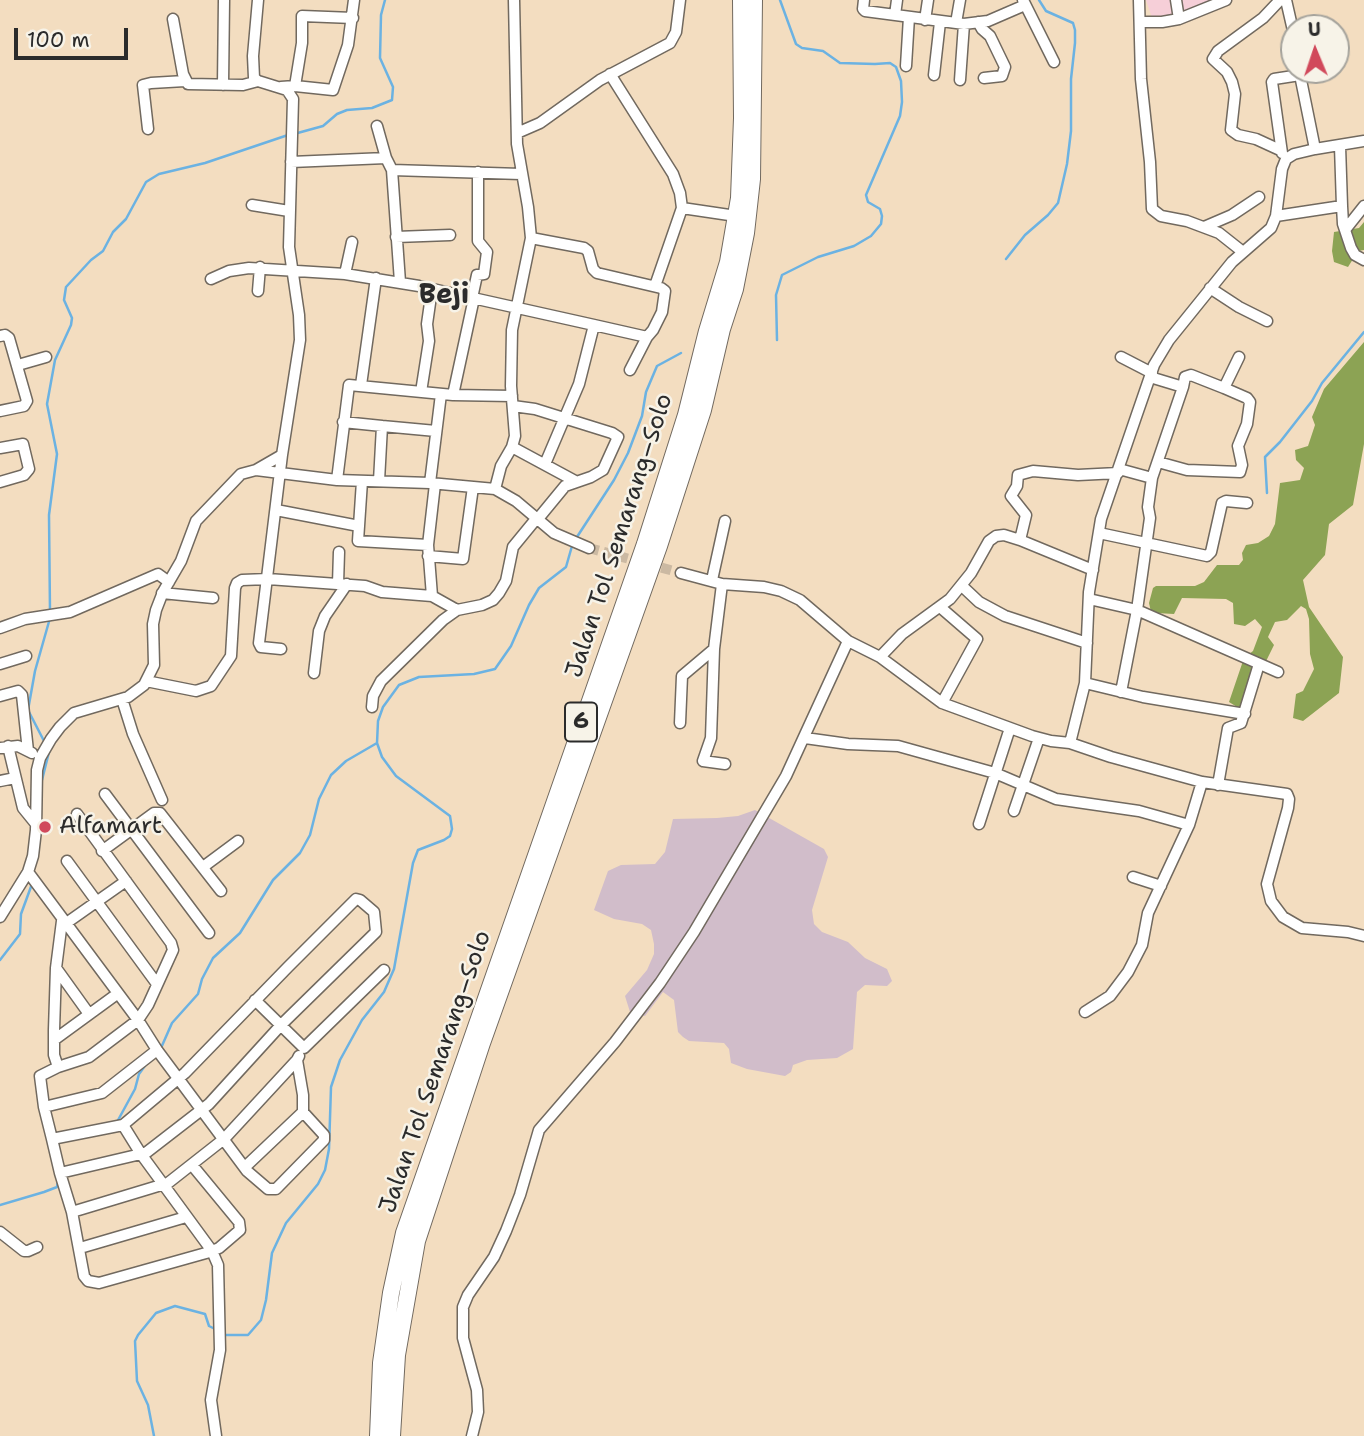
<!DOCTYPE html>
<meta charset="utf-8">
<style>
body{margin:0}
#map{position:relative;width:1364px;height:1436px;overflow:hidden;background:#f3ddc0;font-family:"Shantell Sans",sans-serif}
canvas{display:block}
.north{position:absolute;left:1280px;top:14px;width:70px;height:70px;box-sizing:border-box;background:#f7f3e8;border:2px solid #a5a39c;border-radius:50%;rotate:358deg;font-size:19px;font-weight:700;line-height:28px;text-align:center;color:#2b2b2b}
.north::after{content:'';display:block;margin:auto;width:24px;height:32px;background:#d1495b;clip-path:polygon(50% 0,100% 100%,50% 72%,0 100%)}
.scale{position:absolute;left:14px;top:28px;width:114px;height:32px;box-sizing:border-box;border:4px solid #2b2b2b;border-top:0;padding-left:9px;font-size:21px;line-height:24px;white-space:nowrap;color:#2b2b2b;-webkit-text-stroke:5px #f7f3e8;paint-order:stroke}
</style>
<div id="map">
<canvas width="1364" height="1436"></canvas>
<div class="north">U</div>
<div class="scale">100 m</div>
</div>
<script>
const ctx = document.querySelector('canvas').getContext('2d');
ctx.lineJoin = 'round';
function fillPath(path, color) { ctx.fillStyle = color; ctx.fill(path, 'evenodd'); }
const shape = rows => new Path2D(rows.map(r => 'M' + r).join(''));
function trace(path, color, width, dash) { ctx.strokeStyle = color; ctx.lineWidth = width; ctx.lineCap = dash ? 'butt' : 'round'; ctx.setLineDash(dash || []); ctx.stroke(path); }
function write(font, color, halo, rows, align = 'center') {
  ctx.font = font + ' "Shantell Sans",sans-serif'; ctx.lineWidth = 5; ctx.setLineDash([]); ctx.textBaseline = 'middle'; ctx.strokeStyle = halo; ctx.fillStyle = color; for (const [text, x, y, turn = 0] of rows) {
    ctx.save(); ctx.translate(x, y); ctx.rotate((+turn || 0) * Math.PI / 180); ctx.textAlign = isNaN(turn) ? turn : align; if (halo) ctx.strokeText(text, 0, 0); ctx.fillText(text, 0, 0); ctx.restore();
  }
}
const built = shape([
 [1146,0,1217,0,1201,7,1153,21]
]);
const industrial = shape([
 [755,810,824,849,828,857,812,910,814,924,822,932,848,942,865,958,887,969,892,981,887,986,865,985,857,992,853,1049,837,1058,807,1060,793,1065,791,1072,785,1076,747,1069,731,1063,729,1049,724,1043,689,1041,683,1037,678,1032,674,1000,663,992,645,1016,630,1012,625,996,647,970,654,954,654,944,651,930,642,924,614,919,594,910,608,871,621,865,655,864,665,852,673,819,717,818,738,816]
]);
const forest = shape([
 [1364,222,1364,250,1358,251,1348,267,1334,262,1332,251,1334,232,1359,228],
 [1364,342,1364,444,1353,505,1329,524,1325,555,1303,580,1309,607,1343,657,1339,693,1303,721,1293,718,1296,694,1303,691,1314,669,1310,654,1309,619,1306,609,1301,606,1287,620,1275,622,1268,637,1274,645,1242,710,1229,702,1244,658,1253,651,1262,627,1255,619,1245,626,1234,624,1233,603,1226,599,1182,598,1174,614,1156,613,1151,612,1149,603,1153,588,1156,586,1195,586,1204,582,1217,565,1239,565,1243,560,1242,553,1246,545,1258,543,1269,536,1275,524,1280,483,1300,480,1304,468,1296,460,1295,450,1308,446,1315,425,1312,417,1324,389]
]);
const stream = shape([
 [294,134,323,126,337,114,347,110,372,108,392,100,393,87,380,58,381,15,385,0],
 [1006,259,1025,235,1048,215,1058,203,1067,164,1071,131,1071,79,1075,43,1075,30,1073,23,1046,11,1039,0],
 [777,340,776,295,782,275,818,257,854,246,871,236,881,224,882,216,880,209,868,202,866,195,900,116,902,102,901,81,896,67,890,63,875,64,840,63,823,51,802,48,796,44,780,0],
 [1267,493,1265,457,1280,442,1312,401,1322,383,1364,332],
 [575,540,614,480,628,453,642,416,646,392,657,366,681,353],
 [50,612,49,515,57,454,47,404,55,360,71,325,72,318,64,300,66,287,91,260,103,251,113,232,126,219,146,182,159,174,205,163,288,135],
 [44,741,28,710,35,671,50,618],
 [42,780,49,752],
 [0,960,20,934,21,914,32,884],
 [161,1048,172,1023,198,994,202,979,213,958,240,933,273,880,300,853,310,835,319,799,331,775,346,761,377,743],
 [117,1122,135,1089,139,1074,147,1063],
 [0,1205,44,1192,57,1187,58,1180],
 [223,1335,248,1335,261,1320,266,1300,272,1253,286,1223,318,1184,325,1170,329,1149,331,1087,340,1060,362,1020,384,992,394,969,413,863,418,850,444,840,450,836,452,829,450,816,396,776,382,757,377,743,378,721,383,707,399,685,419,677,474,674,495,669,511,646,529,605,539,588,566,567,572,546],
 [154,1436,148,1405,137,1381,135,1341,138,1335,156,1313,175,1306,205,1314,209,1326,215,1329]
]);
const minorTunnel = shape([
 [589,548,681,573]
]);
const minor = shape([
 [258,0,253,56,254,78,258,81,287,90,293,99,289,247,299,315,300,340,282,455,259,643,261,647,281,649],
 [864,0,863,9,865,11,964,24,988,21,1025,5],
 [1023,0,1054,62],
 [1139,0,1141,79,1150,162,1152,209,1161,216,1187,221,1219,233,1243,252],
 [1176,0,1179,19],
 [1280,0,1263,18,1218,51,1213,59,1227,72,1232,82,1235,94,1231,130,1238,135,1256,139,1280,150],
 [1286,0,1294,35],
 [895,15,897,0],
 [173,19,183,74,188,84,243,85,258,81],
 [925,20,928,0],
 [978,22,982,29,990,36,1005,67,1002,76,984,78],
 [1140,22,1162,22,1179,19,1226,0],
 [956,23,960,0],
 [906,66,909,17],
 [610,74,673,174,680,193,682,208,736,216],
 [934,75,940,22],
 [960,80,964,24],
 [223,85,224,0],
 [295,86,302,43,302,16,353,18],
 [281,87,295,86,333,90,348,45,354,0],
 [377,126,386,158],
 [148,129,143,85,151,83,185,81],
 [517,133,540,123,600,80,670,43,676,32,680,0],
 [1315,149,1364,141],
 [1282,153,1272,82,1274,79,1300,75],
 [291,162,386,158,392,170,400,282],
 [392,170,521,174],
 [252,205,289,211],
 [1342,206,1343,224,1351,248,1355,255,1364,260],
 [1276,216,1342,206,1340,146],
 [1204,227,1232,215,1259,197],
 [1345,230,1364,206],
 [396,237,450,235],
 [531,238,584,248,588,251,593,269,597,273,661,288,665,291,662,312,653,330,647,337,594,325],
 [345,274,352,242],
 [211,279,229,271,249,268,345,274,419,286,594,325,579,384,545,464],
 [655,286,682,208],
 [1210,288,1239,307,1267,321],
 [258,291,260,267],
 [472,298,477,275,484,274,487,252,478,241,478,172],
 [0,336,5,335,9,338,27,401,24,406,0,411],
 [1121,357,1152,373],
 [18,365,46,357],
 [630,370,647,337],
 [1150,377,1183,387,1185,377,1191,375,1224,388,1239,357],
 [361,385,376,278],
 [421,392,429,341,427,324,432,289],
 [453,395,474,298],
 [513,406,535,409,612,433,618,437,603,470,591,477,565,486,537,520],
 [343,422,382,426,379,481],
 [382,426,436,431],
 [512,447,575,481],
 [0,448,23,444,29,469,24,475,0,482],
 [1158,462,1187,470,1240,472,1242,465,1238,446,1247,424,1250,402,1247,398,1224,388],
 [1119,469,1152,478],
 [256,470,337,480,430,483,495,489,516,501,554,533,589,548],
 [337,480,349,385,453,395,512,396],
 [362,481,358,541,428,545],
 [430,483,441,394],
 [495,489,501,466,512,447,515,436,511,386,512,330,531,238,528,207,517,144,514,0],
 [276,510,359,526],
 [1099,533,1207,556,1211,552,1222,503,1226,501,1247,503],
 [1020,540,1026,515,1011,496,1017,486,1018,475,1033,471,1078,475,1118,473],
 [428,556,463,559,473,487],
 [681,573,722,584,764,587,781,591,800,600,848,641,880,657,942,703,1032,736,1051,741,1070,743,1085,683,1089,592,1101,519,1136,417,1154,365,1169,340,1232,262,1271,228,1276,216,1282,169,1286,159,1294,154,1315,149,1299,70],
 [712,580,725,521],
 [338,584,339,552],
 [722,584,714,649,711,738,703,761,725,764],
 [962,586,979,602,1005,616,1087,643],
 [162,593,213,598],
 [432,596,457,610],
 [1089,599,1137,610,1278,672],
 [940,607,977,639,942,703],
 [0,628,25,619,70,612,158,574,169,582],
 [880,657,902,634,950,599,971,573,989,541,996,536,1004,535,1020,540,1093,570],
 [0,664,26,656],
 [314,673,319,631,325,616,347,584],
 [146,681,196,691,211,686,231,656,235,588,237,583,242,580,268,579,365,586,382,592,432,596,428,545,435,484],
 [1085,683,1143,697,1245,714],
 [1121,692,1137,610,1150,518,1148,507,1152,478,1183,387],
 [0,696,18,691,22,695,28,751],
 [122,699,133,734,162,800],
 [372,707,373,696,381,681,443,620,457,610,482,605,493,600,499,593,506,581,513,547,536,519],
 [680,723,682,676,714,649],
 [805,738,848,744,898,746,995,773,1056,799,1139,811,1189,825],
 [1070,743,1111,757,1202,782,1287,794,1289,799,1288,808,1267,884,1271,901,1283,917,1302,928,1348,932,1364,936],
 [8,746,23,808,36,824],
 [0,748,18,746,32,753],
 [0,781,15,778],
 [1218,785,1228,728,1241,723,1259,664],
 [105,794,209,933],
 [1014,811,1039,738],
 [979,824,1010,728],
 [102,851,154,813,160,813,221,891],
 [67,861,157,984],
 [203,867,238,841],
 [28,872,138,1020,157,1050,247,1171,268,1189,276,1189,324,1140,324,1135,303,1112],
 [1133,877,1161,886],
 [0,917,28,872,33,856,36,830,37,770,40,758,51,739,60,727,74,713,128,697,144,685,154,665,153,624,156,610,163,592,181,561,196,521,241,474,256,470,282,455],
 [62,921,56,968,54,1030,54,1055,58,1067,89,1057,138,1020,148,1005,173,950,171,943,77,814],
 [65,924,126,881],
 [56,968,89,1014],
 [255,1000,304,1048,384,970],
 [1085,1012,1110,996,1128,972,1142,945,1148,913,1189,825,1202,782],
 [54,1040,117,994],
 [44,1107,40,1076,58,1067],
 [52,1139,44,1107,102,1093,157,1050],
 [192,1165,239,1222,240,1230,219,1248,212,1251,206,1253,99,1283,88,1281,84,1276,72,1212,60,1173,141,1154,147,1152,209,1104,281,1025,376,932,374,912,360,900,356,899,288,967,185,1073,123,1125,141,1154,212,1251,218,1265,220,1350,211,1400,216,1436],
 [245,1167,303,1112,303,1095,297,1060,299,1056],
 [60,1173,52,1139,123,1125],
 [72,1212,168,1183,224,1139,297,1060],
 [0,1232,24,1251,28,1251,37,1247],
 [80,1248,186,1217],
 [472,1436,478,1412,477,1390,463,1338,463,1307,468,1295,494,1257,506,1231,520,1195,539,1130,615,1042,660,983,694,932,786,776,848,641]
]);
const highway = shape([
 [378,1436,381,1363,391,1293,404,1233,645,544,686,415,707,331,728,262,739,198,742,118,741,0],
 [392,1436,397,1355,417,1241,482,1043,659,546,703,410,722,329,735,289,746,233,752,179,754,0]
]);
const markers = [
 [45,827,7,"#d1495b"]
];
const shields = [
 [581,722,32]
];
const shieldNames = [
 ["6",581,722]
];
const streetNames = [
 ["Jalan Tol Semarang–Solo",620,536,-72],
 ["Jalan Tol Semarang–Solo",436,1072,-71]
];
const poiNames = [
 ["Alfamart",59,827]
];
const quarterNames = [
 ["Beji",444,296]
];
fillPath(built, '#f6cfd8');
fillPath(industrial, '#d1bdca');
fillPath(forest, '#8ca354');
trace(stream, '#6bb2e2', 2.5);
trace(minorTunnel, '#cbb9a2', 10, [10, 5]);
trace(minor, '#71695f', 13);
trace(highway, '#71695f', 18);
trace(minor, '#fff', 10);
trace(highway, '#fff', 16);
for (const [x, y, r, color] of markers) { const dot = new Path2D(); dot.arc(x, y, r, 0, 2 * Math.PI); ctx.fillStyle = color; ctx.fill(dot); trace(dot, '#f7f3e8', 2.5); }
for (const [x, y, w] of shields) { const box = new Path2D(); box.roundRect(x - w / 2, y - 19.5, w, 39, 5); ctx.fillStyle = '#f7f3e8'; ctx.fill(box); trace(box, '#2b2b2b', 2); }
write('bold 23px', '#2b2b2b', null, shieldNames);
write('24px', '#2b2b2b', '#f7f3e8', streetNames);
write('24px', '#2b2b2b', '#f7f3e8', poiNames, 'left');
write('bold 28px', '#2b2b2b', '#f7f3e8', quarterNames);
</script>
